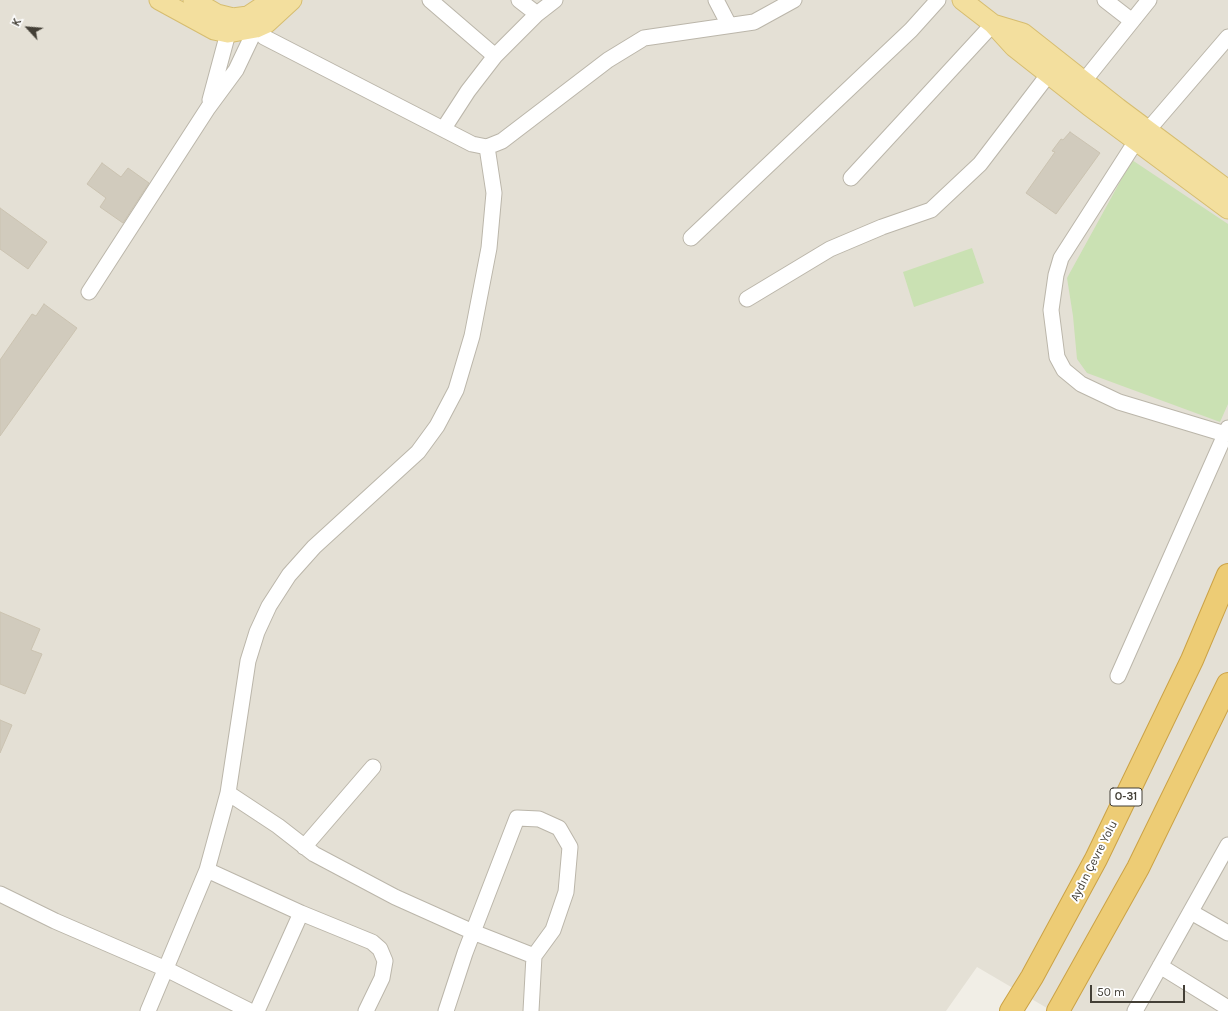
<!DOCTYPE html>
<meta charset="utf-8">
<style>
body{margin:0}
#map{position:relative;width:1228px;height:1011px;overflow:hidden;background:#f1eee6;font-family:Karla,sans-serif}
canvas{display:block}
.north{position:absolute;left:8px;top:8px;width:40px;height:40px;-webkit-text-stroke:3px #fff;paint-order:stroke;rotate:296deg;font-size:11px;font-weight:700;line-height:16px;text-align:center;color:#433f36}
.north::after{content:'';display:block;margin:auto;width:14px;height:18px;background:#433f36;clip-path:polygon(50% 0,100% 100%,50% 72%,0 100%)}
.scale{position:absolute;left:1090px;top:985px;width:95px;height:18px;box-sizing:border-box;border:2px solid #433f36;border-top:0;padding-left:5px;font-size:12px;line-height:14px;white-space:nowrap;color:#433f36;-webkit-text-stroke:3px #fff;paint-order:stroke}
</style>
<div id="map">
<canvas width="1228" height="1011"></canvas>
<div class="north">K</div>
<div class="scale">50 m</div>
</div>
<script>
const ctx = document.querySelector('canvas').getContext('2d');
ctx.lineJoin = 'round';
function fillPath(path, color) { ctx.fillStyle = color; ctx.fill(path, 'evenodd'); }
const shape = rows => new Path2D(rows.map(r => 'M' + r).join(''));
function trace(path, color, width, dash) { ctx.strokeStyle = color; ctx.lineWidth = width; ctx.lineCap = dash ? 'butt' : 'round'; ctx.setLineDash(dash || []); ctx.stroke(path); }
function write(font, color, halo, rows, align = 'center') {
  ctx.font = font + ' Karla,sans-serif'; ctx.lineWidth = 4; ctx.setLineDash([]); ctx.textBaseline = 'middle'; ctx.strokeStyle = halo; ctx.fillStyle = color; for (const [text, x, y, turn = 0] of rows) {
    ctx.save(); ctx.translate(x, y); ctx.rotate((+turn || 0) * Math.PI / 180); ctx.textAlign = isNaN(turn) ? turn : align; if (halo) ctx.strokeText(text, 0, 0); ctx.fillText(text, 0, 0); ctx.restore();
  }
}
const residential = shape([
 [0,0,1228,0,1228,1011,1052,1011,977,967,946,1011,0,1011]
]);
const green = shape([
 [1132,160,1228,224,1228,404,1220,422,1087,373,1077,359,1073,316,1067,278],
 [972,248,984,283,914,307,903,272]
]);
const building = shape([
 [1070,132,1100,153,1056,214,1026,193,1055,152,1052,151,1061,139,1063,140,1070,132],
 [102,163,121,177,128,168,149,183,123,223,100,207,106,198,87,184,102,163],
 [0,208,47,242,28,269,0,249,0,208],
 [44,304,77,328,0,436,0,360,32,314,36,316,44,304],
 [0,612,40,629,31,650,42,654,25,694,0,684,0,612],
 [0,720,12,725,0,753,0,720]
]);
const minor = shape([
 [430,0,495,56],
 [519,0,537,14],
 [716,0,729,25],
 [1105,0,1132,21],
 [1084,81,1149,0],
 [210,100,228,33],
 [444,128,468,91,495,56,537,14,555,0],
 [1148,130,1228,37],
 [1136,141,1061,258,1056,275,1051,310,1057,357,1064,370,1081,384,1119,402,1225,434],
 [487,147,502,141,608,60,644,38,754,22,794,0],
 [851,178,993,24],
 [691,238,911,30,938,0],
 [89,292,208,108,236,70,256,28],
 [747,299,830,249,882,227,931,210,980,164,1048,75],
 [1118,676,1228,428],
 [228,793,278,826,314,854,395,897,473,932,534,956,553,930,566,892,570,847,559,828,539,819,517,818,473,932,465,953,446,1011],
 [304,847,373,767],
 [207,870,301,913,372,942,380,949,385,961,382,978,366,1011],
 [0,894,55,921,166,969,250,1011],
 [1191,912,1228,933],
 [1160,966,1228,1008],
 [148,1011,207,870,228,793,248,661,257,632,269,606,289,575,314,547,418,452,437,426,456,390,472,336,489,248,494,193,487,147,472,144,264,37,250,19],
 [257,1011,301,913],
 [531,1011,534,956],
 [1135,1011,1228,845]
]);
const major = shape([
 [159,0,214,30,228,33,256,28,267,23,292,0],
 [193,0,217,14,233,18,248,16,272,0],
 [962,0,993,24,1014,47,1089,106,1228,209],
 [993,24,1023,33,1118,108,1228,190]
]);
const highway = shape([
 [1011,1011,1032,977,1096,859,1192,660,1228,575],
 [1058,1011,1138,868,1228,684]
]);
const shields = [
 [1126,797,32]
];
const shieldNames = [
 ["O-31",1126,797]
];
const streetNames = [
 ["Aydın Çevre Yolu",1094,861,-63]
];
fillPath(residential, '#e4e0d5');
fillPath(green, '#cae1b3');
fillPath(building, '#d1cbbd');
trace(building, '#cbc3b1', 1);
trace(minor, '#bbb6aa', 17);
trace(major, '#d6bd70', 21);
trace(highway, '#cba246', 24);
trace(minor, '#fff', 15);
trace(major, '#f3df9e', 19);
trace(highway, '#edcc75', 22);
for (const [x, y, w] of shields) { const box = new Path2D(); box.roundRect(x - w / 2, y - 9, w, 18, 3); ctx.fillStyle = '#fff'; ctx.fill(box); trace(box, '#433f36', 1); }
write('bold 11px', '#433f36', null, shieldNames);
write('12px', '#433f36', '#fff', streetNames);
</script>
